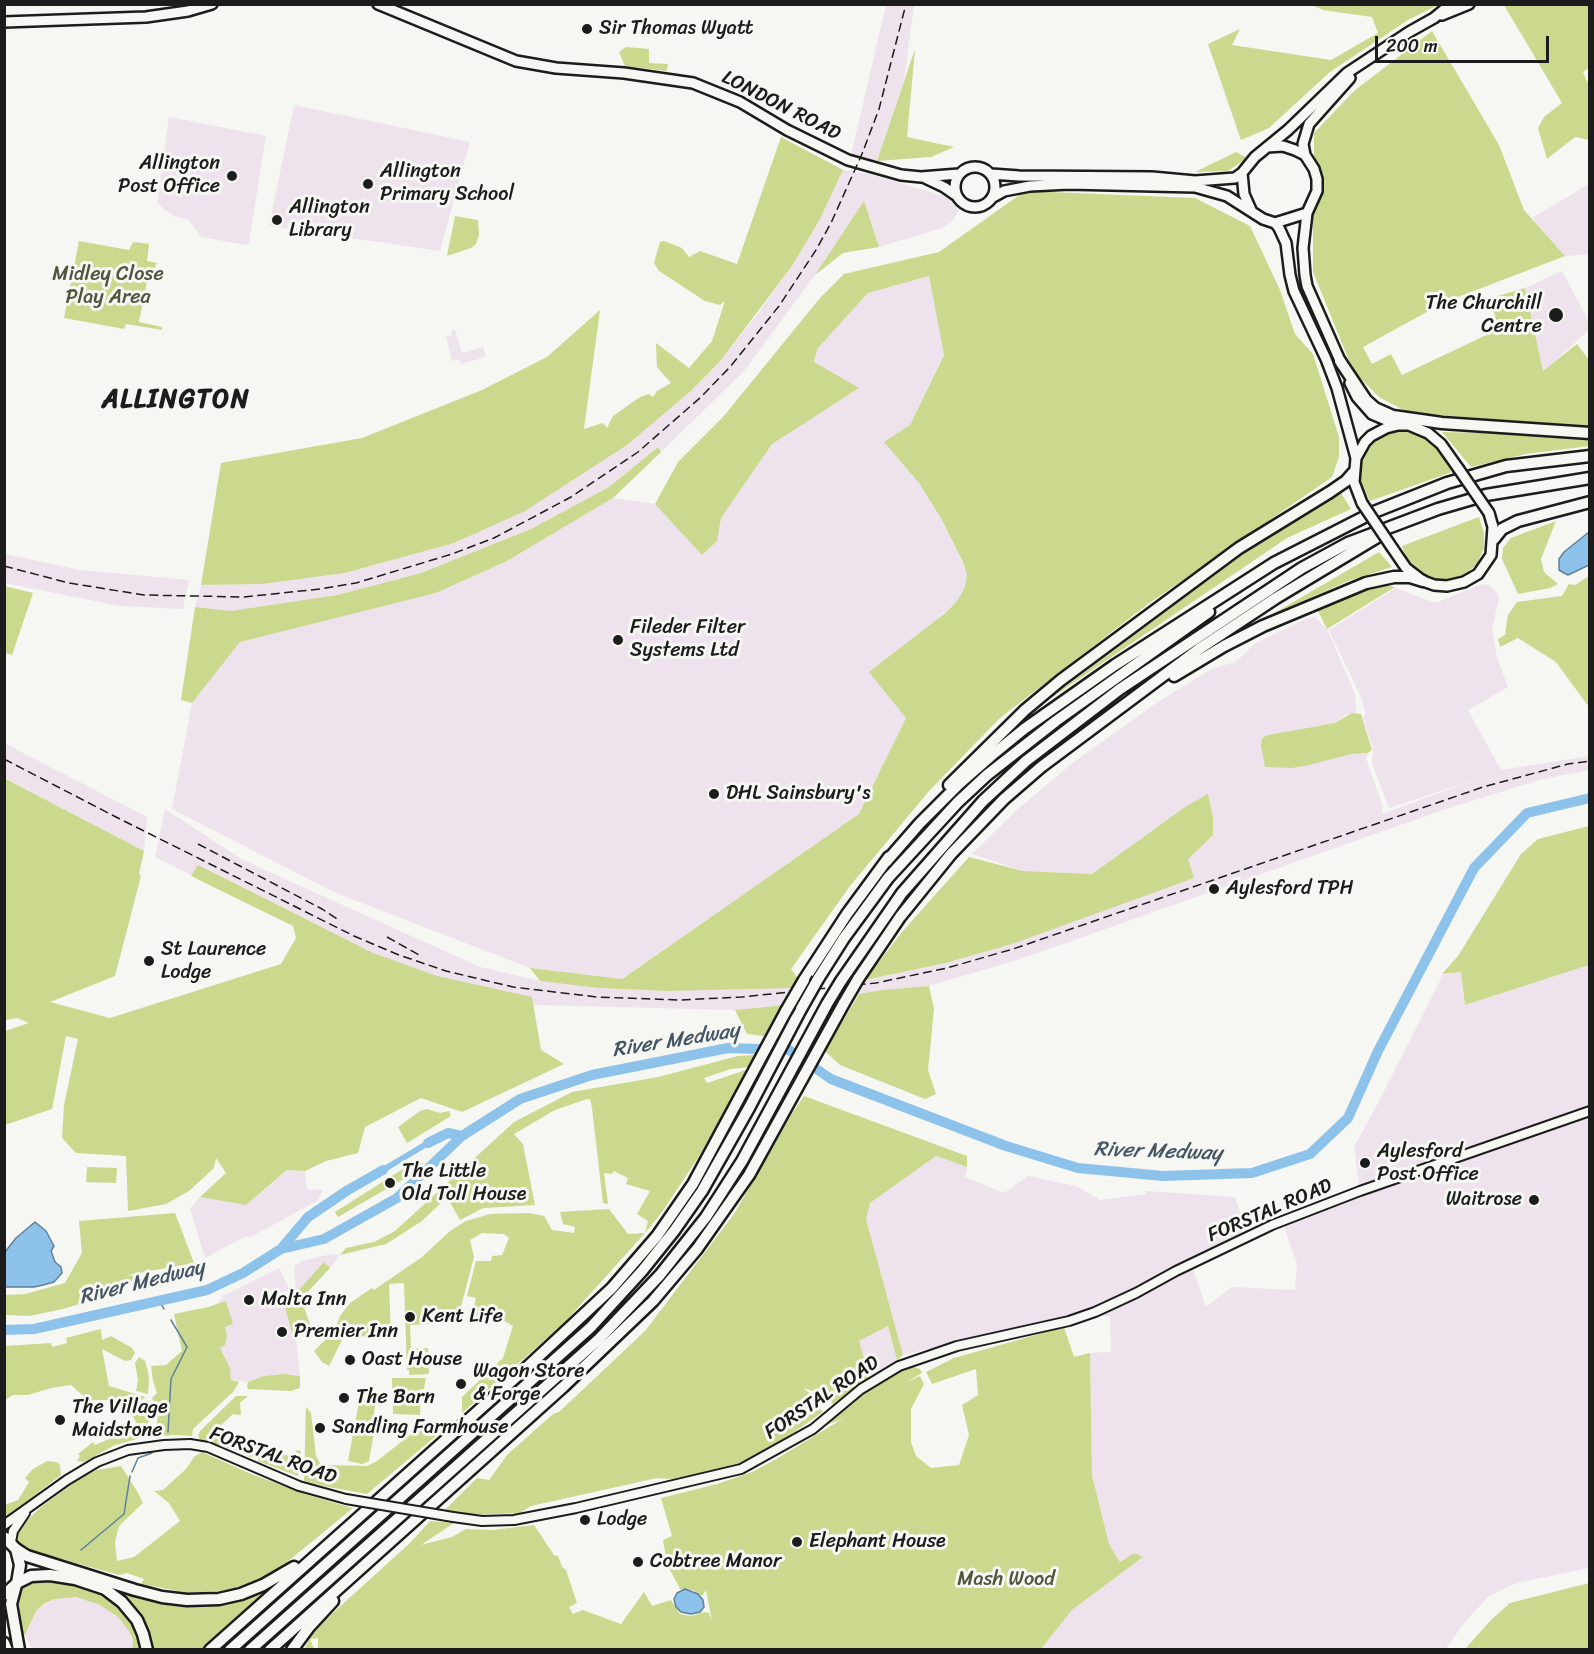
<!DOCTYPE html>
<style>
body{margin:0}
#map{position:relative;width:1594px;height:1654px;overflow:hidden;background:#f6f6f2;font-family:Sriracha,sans-serif}
canvas{display:block}
.frame{position:absolute;inset:0;border:6px solid #1c1c1c;pointer-events:none}
.scale{position:absolute;left:1375px;top:36px;width:174px;height:27px;box-sizing:border-box;border:3px solid #1c1c1c;border-top:0;padding-left:8px;font-size:18px;line-height:21px;white-space:nowrap;color:#1c1c1c;-webkit-text-stroke:4px #f6f6f2;paint-order:stroke}
</style>
<div id="map">
<canvas width="1594" height="1654"></canvas>
<div class="frame"></div>
<div class="scale">200 m</div>
</div>
<script>
const ctx = document.querySelector('canvas').getContext('2d');
ctx.lineJoin = 'round';
function fillPath(path, color) { ctx.fillStyle = color; ctx.fill(path, 'evenodd'); }
const shape = rows => new Path2D(rows.map(r => 'M' + r).join(''));
function trace(path, color, width, dash) { ctx.strokeStyle = color; ctx.lineWidth = width; ctx.lineCap = dash ? 'butt' : 'round'; ctx.setLineDash(dash || []); ctx.stroke(path); }
function write(font, color, halo, rows, align = 'center') {
  ctx.font = font + ' Sriracha,sans-serif'; ctx.lineWidth = 6; ctx.setLineDash([]); ctx.textBaseline = 'middle'; ctx.strokeStyle = halo; ctx.fillStyle = color; for (const [text, x, y, turn = 0] of rows) {
    ctx.save(); ctx.translate(x, y); ctx.rotate((+turn || 0) * Math.PI / 180); ctx.textAlign = isNaN(turn) ? turn : align; if (halo) ctx.strokeText(text, 0, 0); ctx.fillText(text, 0, 0); ctx.restore();
  }
}
const built = shape([
 [886,5,914,5,904,80,877,161,851,155],
 [294,105,470,142,440,251,269,226],
 [169,117,266,136,249,243,246,245,201,237,188,219,173,216,157,203],
 [843,170,874,175,946,197,955,204,959,210,953,220,942,228,879,247,864,202,815,275,744,371,661,452,658,447,609,487,531,529,421,573,337,595,231,611,195,607,201,585,263,584,345,573,454,543,627,445,692,390,721,360,756,316,792,266,820,219],
 [1589,184,1589,254,1565,256,1532,218],
 [1562,271,1589,322,1589,330,1543,372,1525,288],
 [929,276,944,354,910,425,919,483,942,520,963,562,967,574,965,587,957,601,926,629,906,718,860,814,621,979,530,968,336,893,172,809,192,703,240,642,436,593,507,561,613,498,655,504,817,349,868,293],
 [455,330,462,353,483,347,486,357,461,364,459,360,452,361,446,336,452,335,451,331],
 [5,554,80,570,189,580,183,609,120,606,5,583],
 [1488,584,1495,590,1499,598,1492,629,1497,657,1508,687,1468,710,1501,770,1589,756,1589,770,1539,780,1443,810,1023,958,929,986,859,994,865,980,946,963,1012,944,1188,859,1185,807,1092,874,1023,871,972,854,1018,809,1075,761,1158,702,1210,670,1237,661,1254,644,1303,620,1315,617,1327,629,1355,694,1356,713,1345,715,1335,723,1268,735,1309,765,1352,754,1368,753,1366,758,1383,807,1382,814,1477,779,1389,808,1372,764,1373,749,1363,717,1365,714,1362,699,1329,630,1396,588,1435,603,1479,585],
 [4,743,147,817,144,851,5,778],
 [165,809,243,860,480,967,540,981,598,988,667,991,799,980,785,1005,735,1010,534,1005,427,987,293,926,155,857],
 [1589,965,1589,1568,1516,1583,1489,1596,1464,1623,1446,1649,1041,1649,1072,1610,1143,1557,1134,1553,1120,1562,1109,1544,1092,1475,1090,1353,1111,1352,1110,1316,1064,1317,903,1355,866,1219,870,1203,936,1156,967,1167,965,1177,1004,1193,1028,1176,1078,1187,1100,1200,1146,1194,1146,1191,1235,1197,1246,1232,1192,1266,1206,1307,1232,1287,1295,1290,1297,1264,1284,1227,1361,1197,1354,1147,1378,1103,1443,975,1461,972,1465,1005],
 [1166,1269,1165,1281,1118,1305,1116,1299],
 [288,1170,305,1171,307,1189,323,1190,317,1201,249,1238,246,1236,205,1258,190,1209,200,1197,246,1205],
 [332,1254,340,1255,330,1268,324,1262,296,1293,294,1266,302,1261],
 [279,1268,291,1292,300,1376,283,1374,264,1376,248,1382,231,1380,230,1368,220,1348,227,1336,217,1304,223,1296],
 [888,1326,897,1360,869,1377,858,1341],
 [66,1596,88,1600,100,1605,118,1617,129,1630,133,1640,132,1650,32,1649,25,1635,36,1611,54,1599]
]);
const green = shape([
 [1312,5,1438,5,1408,20,1330,72,1269,128,1241,140,1208,44,1240,29,1232,45,1331,60,1378,33,1372,17,1323,10],
 [1504,5,1589,5,1589,68,1583,72,1589,86,1589,140,1575,137,1547,159,1538,128,1544,117,1562,103],
 [1432,31,1499,145,1524,210,1565,256,1445,302,1363,347,1372,364,1391,354,1402,375,1497,330,1500,340,1491,298,1525,288,1543,371,1577,344,1589,360,1589,427,1437,415,1405,411,1379,397,1358,376,1348,358,1313,272,1313,212,1321,198,1324,182,1321,169,1314,160,1314,133,1354,91],
 [626,47,649,49,649,63,668,64,667,71,625,66,619,52],
 [915,49,907,137,954,147,931,157,877,161],
 [781,137,843,170,820,219,792,266,721,360,692,390,627,445,525,511,454,543,345,573,263,584,201,585,221,463,362,438,482,390,547,357,600,310,584,429,603,423,607,428,613,416,640,397,649,394,653,397,657,391,671,383,657,367,656,343,689,368,712,341,725,301,720,305,705,301,659,271,654,263,660,242,664,241,682,248,689,257,700,251,737,264],
 [1236,152,1247,158,1228,171,1195,172],
 [1025,191,1195,198,1250,226,1280,290,1295,334,1313,354,1339,437,1339,457,1332,477,1148,604,1000,718,929,791,850,886,791,969,799,980,794,988,667,991,598,988,540,981,530,968,622,979,859,814,906,718,869,672,944,614,957,601,965,587,967,574,963,562,942,520,919,483,884,442,910,425,944,355,929,276,868,293,817,349,814,362,859,388,772,444,721,518,717,541,702,555,655,504,678,462,723,417,820,298,844,274,939,252],
 [864,201,879,247,843,253,815,275],
 [455,216,478,220,479,235,476,244,471,248,447,256],
 [79,241,129,250,133,242,149,244,147,261,157,263,147,282,139,322,162,327,162,330,126,324,124,329,64,318],
 [1397,431,1420,434,1434,443,1452,472,1370,501,1360,481,1362,460,1366,451,1378,439,1385,434],
 [1442,432,1493,433,1589,440,1589,446,1526,454,1471,467],
 [658,447,661,452,613,498,507,561,436,593,240,642,192,703,181,700,195,607,231,611,337,595,421,573,531,529,609,487],
 [1341,493,1351,509,1287,538,1042,704,1239,557,1289,523],
 [1479,517,1484,533,1484,548,1477,564,1465,574,1451,580,1430,579,1417,573,1408,563,1402,546],
 [1556,521,1541,559,1544,572,1558,584,1550,588,1518,594,1502,559,1503,548,1511,538],
 [1379,552,1392,567,1348,581,1271,615],
 [1589,576,1589,707,1556,662,1518,638,1500,647,1498,639,1508,633,1505,634,1508,615,1517,602,1562,596,1569,584,1575,585],
 [1384,585,1395,587,1327,629,1317,609,1363,590],
 [4,586,33,593,12,655,5,653],
 [1352,713,1361,714,1372,750,1368,753,1352,754,1309,765,1292,768,1265,767,1261,746,1262,738,1268,735,1335,723],
 [4,778,144,851,139,874,141,876,115,976,50,1002,110,1018,281,964,296,938,293,926,191,876,198,865,373,953,437,976,532,997,541,1050,564,1064,462,1112,421,1098,365,1127,358,1153,326,1161,305,1171,287,1170,246,1205,200,1197,226,1173,216,1158,214,1168,189,1191,166,1204,128,1211,126,1156,76,1153,62,1138,64,1105,78,1039,66,1036,52,1109,5,1125,5,1031,29,1023,17,1018,5,1020],
 [1208,794,1213,818,1213,835,1188,859,1194,878,1012,944,946,963,865,980,902,932,969,857,1023,871,1092,874,1185,807],
 [1589,826,1589,965,1465,1005,1461,972,1442,974,1458,956,1521,854,1538,839],
 [929,986,934,1009,928,1070,936,1094,925,1099,840,1065,825,1051,859,994,882,990],
 [785,1005,765,1036,747,1034,735,1010],
 [755,1055,750,1067,731,1069,704,1078,707,1083,749,1069,698,1158,662,1212,645,1233,564,1323,462,1413,462,1397,503,1358,513,1326,501,1319,487,1323,479,1322,471,1317,476,1298,467,1296,476,1261,491,1261,492,1256,502,1255,509,1238,504,1234,482,1233,470,1240,474,1257,459,1314,454,1323,410,1325,411,1349,428,1348,429,1374,409,1375,409,1370,407,1370,404,1283,389,1284,391,1334,343,1338,329,1366,322,1362,314,1351,334,1331,340,1316,350,1303,372,1288,374,1290,422,1257,450,1231,466,1221,490,1214,529,1213,544,1216,552,1230,574,1233,575,1227,563,1224,560,1212,609,1209,628,1234,645,1233,648,1221,637,1214,650,1191,626,1184,628,1178,614,1171,612,1174,604,1173,608,1204,603,1203,592,1108,590,1099,587,1099,555,1110,514,1134,523,1144,535,1205,483,1208,460,1220,447,1197,422,1221,386,1244,340,1255,346,1248,374,1242,395,1231,514,1122,572,1092,658,1077,738,1056],
 [804,1096,967,1156,967,1167,936,1156,870,1203,866,1219,903,1355,897,1360,888,1326,859,1341,869,1377,833,1404,820,1393,803,1388,813,1396,811,1398,823,1412,784,1439,730,1469,672,1479,657,1478,531,1506,520,1513,470,1515,445,1510,477,1478,489,1480,507,1455,553,1414,559,1412,645,1331,734,1214,793,1112],
 [427,1109,440,1113,449,1111,451,1116,407,1143,398,1127,420,1111],
 [414,1162,424,1163,407,1177,338,1217,335,1212],
 [87,1167,117,1168,116,1183,86,1182],
 [175,1213,194,1263,128,1275,141,1277,93,1300,63,1309,29,1316,5,1315,5,1295,25,1294,65,1283,82,1253,79,1221],
 [324,1262,330,1268,301,1299,311,1327,293,1337,285,1307,287,1305,286,1296,296,1293],
 [226,1301,233,1324,225,1327,227,1336,225,1345,220,1348,230,1368,231,1380,239,1382,233,1392,193,1429,192,1436,176,1435,158,1436,154,1432,159,1414,152,1398,157,1393,153,1381,151,1366,166,1365,182,1351,174,1314,208,1307],
 [1064,1327,1074,1357,1090,1353,1092,1475,1109,1544,1120,1562,1134,1553,1143,1557,1072,1610,1041,1649,318,1650,318,1638,310,1639,314,1649,304,1650,310,1638,324,1621,410,1543,430,1521,454,1523,421,1545,452,1537,466,1529,492,1530,534,1525,554,1555,558,1556,562,1567,566,1570,577,1603,569,1607,573,1614,583,1610,621,1624,644,1592,652,1606,671,1600,680,1614,691,1616,705,1612,709,1613,712,1621,706,1590,702,1596,693,1590,680,1589,667,1564,663,1540,672,1536,661,1498,717,1484,752,1472,778,1458,844,1418,822,1427,861,1394,884,1378,914,1367,920,1369,922,1373,905,1383,920,1376,924,1384,911,1409,911,1442,916,1456,931,1468,959,1465,969,1435,962,1405,978,1395,976,1369,932,1384,926,1372,954,1358],
 [101,1329,102,1340,111,1336,132,1348,135,1353,131,1360,125,1361,102,1349,109,1386,145,1397,142,1400,88,1400,71,1385,51,1388,28,1395,13,1395,5,1400,5,1346,51,1343,52,1347,67,1343,66,1338],
 [139,1357,145,1361,148,1371,149,1380,148,1394,136,1391,138,1380,135,1363],
 [283,1374,300,1376,300,1388,291,1391,248,1389,247,1387,248,1382,264,1376],
 [392,1378,426,1378,424,1389,421,1389,420,1415,393,1414],
 [236,1396,248,1396,240,1403,241,1415,233,1414,217,1429,232,1442,248,1450,292,1456,297,1450,301,1451,298,1476,258,1461,258,1455,250,1457,235,1450,200,1440,198,1435,200,1431],
 [359,1402,375,1405,374,1413,376,1420,369,1461,362,1464,348,1461],
 [146,1406,151,1412,151,1417,141,1436,137,1439,115,1445,84,1462,77,1461,80,1456,78,1454,93,1442,95,1445,138,1427,129,1407],
 [306,1407,311,1413,316,1456,321,1465,367,1466,377,1461,423,1425,455,1420,367,1494,328,1487,304,1481],
 [202,1452,249,1473,308,1495,353,1508,281,1567,260,1579,230,1590,189,1593,141,1584,144,1579,127,1573,119,1575,25,1549,18,1542,16,1533,19,1528,41,1507,80,1478,97,1470,121,1466,137,1491,143,1503,119,1526,115,1542,117,1561,134,1557,180,1521,169,1503,154,1491,163,1490,186,1469,194,1457],
 [47,1461,57,1462,60,1465,61,1475,5,1518,5,1505,18,1500,29,1482,25,1478,33,1469],
 [46,1577,96,1588,129,1613,144,1649,132,1649,133,1640,129,1631,118,1617,100,1605,76,1597,54,1599,44,1604,36,1611,25,1635,23,1634,16,1599,21,1585,26,1581],
 [285,1578,202,1650,151,1649,141,1617,134,1606,124,1596,104,1582,184,1604],
 [1589,1583,1589,1649,1465,1649,1491,1620,1510,1603]
]);
const water = shape([
 [1589,532,1589,565,1568,575,1564,573,1559,570,1559,559,1564,552,1589,532],
 [35,1222,46,1231,54,1246,51,1251,55,1262,61,1267,62,1273,54,1282,43,1285,34,1287,5,1287,5,1252,16,1238,35,1222],
 [685,1589,698,1594,703,1600,704,1607,700,1612,691,1614,681,1612,676,1607,674,1599,677,1593,685,1589]
]);
const stream = shape([
 [159,1300,164,1309],
 [168,1432,171,1379,187,1347,171,1320],
 [132,1472,138,1458,152,1453],
 [81,1550,124,1514,130,1476]
]);
const canal = shape([
 [383,1170,428,1143]
]);
const river = shape([
 [428,1143,448,1133,462,1136],
 [281,1249,324,1239,397,1198,462,1136,520,1099,592,1075,728,1048,789,1050,831,1079,1006,1146,1078,1168,1163,1176,1252,1173,1310,1154,1348,1118,1378,1051,1474,868,1527,813,1590,798],
 [4,1330,34,1329,207,1290,243,1273,281,1249,308,1217,348,1190,383,1170]
]);
const tertiary = shape([
 [453,1517,482,1521,514,1520,576,1508,741,1469,813,1429,861,1389,899,1366,957,1346,1069,1321,1095,1312,1136,1293,1176,1271,1272,1225,1360,1191,1590,1111],
 [4,1525,67,1480,97,1462,128,1450,164,1445,190,1444,208,1447,299,1486,346,1499],
 [11,1542,13,1531,25,1513]
]);
const primary = shape([
 [378,4,516,61,556,68,624,73,693,83,740,102,787,130,848,160,901,175,921,177,959,174],
 [1442,15,1469,4],
 [4,22,146,17,188,11,212,4],
 [1305,155,1303,144,1309,124,1350,78],
 '955 187a20 20 0 1 1 40 0a20 20 0 1 1-40 0Z',
 [1242,173,1244,194,1252,212],
 [991,174,1019,176,1152,177,1195,181,1235,178,1242,173,1255,157,1288,130,1347,73,1409,32,1434,18,1451,4],
 [925,178,944,187,957,196],
 [993,197,1004,191,1030,186,1069,184,1195,187,1227,196,1263,219,1275,223,1307,213,1317,191,1317,179,1314,169,1305,155,1295,150,1283,146,1267,147],
 [1307,213,1303,248,1305,275,1307,286,1342,365],
 [1275,223,1279,228,1286,243,1290,275,1294,291,1326,359,1337,388,1356,458],
 [1350,383,1357,397,1372,414,1398,425],
 [1362,503,1354,482,1356,458,1365,442,1371,436,1386,428,1398,425,1409,425,1428,433,1441,444,1458,468],
 [1393,549,1406,568,1423,581,1434,585,1447,586,1464,582,1478,574,1491,555,1493,527,1489,513]
]);
const trunk = shape([
 [4,1537,16,1549,20,1565,17,1583,4,1595],
 [16,1585,11,1604,19,1650],
 [4,1643,7,1650]
]);
const motorway = shape([
 [1340,361,1366,400,1375,408,1393,416,1442,423,1590,433],
 [1494,539,1502,529,1518,521,1590,502],
 [1174,676,1224,646,1263,626,1366,583,1394,577,1410,577,1423,581],
 [949,785,1025,710,1061,680,1239,548,1330,492,1346,481,1353,473],
 [886,862,920,823,959,784,991,756,1024,729,1115,665,1274,563,1374,512,1447,483,1506,466,1590,456],
 [818,979,844,938,888,878,958,802,987,775,1056,721,1209,612],
 [858,979,900,917,951,854,1004,799,1041,767,1199,649,1276,598,1379,536],
 [804,980,847,914,889,857],
 [841,981,902,893,983,801,1026,761,1120,689,1302,568,1348,543,1438,509,1486,495,1590,478],
 [16,1549,27,1556,135,1590,162,1597,187,1600,219,1599,241,1594,263,1585,294,1567],
 [17,1583,31,1576,50,1575,75,1579,105,1589,122,1602,137,1620,143,1634,147,1650],
 [210,1650,524,1370,612,1288,657,1236,693,1184,786,1011],
 [230,1650,591,1327,642,1271,674,1231,702,1191,749,1108,801,1009],
 [250,1650,599,1339,660,1275,706,1217,742,1161,827,1004],
 [270,1650,563,1387,653,1301,697,1249,749,1175,844,1003],
 [292,1650,309,1627,333,1601]
]);
const rail = shape([
 [4,566,69,583,144,595,244,597,320,589,356,583,452,554,494,538,571,497,638,452,701,397,730,367,779,306,816,250,831,223,862,154,879,109,906,4],
 [4,759,114,816,354,936,399,955,446,971,513,987,597,997,680,1000,742,997,876,983,947,968,1013,949,1483,787,1568,764,1590,761],
 [198,844,322,909,340,921],
 [387,937,421,956]
]);
const tertiaryBridge = shape([
 [346,1499,453,1517]
]);
const primaryBridge = shape([
 [1458,468,1489,513],
 [1362,503,1393,549]
]);
const motorwayBridge = shape([
 [844,1003,858,979],
 [827,1004,841,981],
 [801,1009,818,979],
 [786,1011,804,980]
]);
const markers = [
 [587,29,6,"#1c1c1c"],
 [232,176,6,"#1c1c1c"],
 [368,184,6,"#1c1c1c"],
 [277,220,6,"#1c1c1c"],
 [1556,315,8,"#1c1c1c"],
 [618,640,6,"#1c1c1c"],
 [714,794,6,"#1c1c1c"],
 [1214,889,6,"#1c1c1c"],
 [149,961,6,"#1c1c1c"],
 [1365,1163,6,"#1c1c1c"],
 [390,1183,6,"#1c1c1c"],
 [1534,1200,6,"#1c1c1c"],
 [249,1300,6,"#1c1c1c"],
 [410,1317,6,"#1c1c1c"],
 [282,1332,6,"#1c1c1c"],
 [350,1360,6,"#1c1c1c"],
 [461,1384,6,"#1c1c1c"],
 [344,1398,6,"#1c1c1c"],
 [60,1420,6,"#1c1c1c"],
 [320,1428,6,"#1c1c1c"],
 [585,1520,6,"#1c1c1c"],
 [797,1542,6,"#1c1c1c"],
 [638,1562,6,"#1c1c1c"]
];
const poiNames = [
 ["Sir Thomas Wyatt",599,29],
 ["Allington",220,164,"right"],
 ["Post Office",220,187,"right"],
 ["Allington",380,172],
 ["Primary School",380,195],
 ["Allington",289,208],
 ["Library",289,231],
 ["The Churchill",1542,304,"right"],
 ["Centre",1542,327,"right"],
 ["Fileder Filter",630,628],
 ["Systems Ltd",630,651],
 ["DHL Sainsbury's",726,794],
 ["Aylesford TPH",1226,889],
 ["St Laurence",161,950],
 ["Lodge",161,973],
 ["Aylesford",1377,1152],
 ["Post Office",1377,1175],
 ["The Little",402,1172],
 ["Old Toll House",402,1195],
 ["Waitrose",1522,1200,"right"],
 ["Malta Inn",261,1300],
 ["Kent Life",422,1317],
 ["Premier Inn",294,1332],
 ["Oast House",362,1360],
 ["Wagon Store",473,1372],
 ["& Forge",473,1395],
 ["The Barn",356,1398],
 ["The Village",72,1408],
 ["Maidstone",72,1431],
 ["Sandling Farmhouse",332,1428],
 ["Lodge",597,1520],
 ["Elephant House",809,1542],
 ["Cobtree Manor",650,1562]
];
const streetNames = [
 ["LONDON ROAD",781,106,27],
 ["FORSTAL ROAD",1270,1211,-23],
 ["FORSTAL ROAD",822,1398,-34],
 ["FORSTAL ROAD",273,1456,20]
];
const parkNames = [
 ["Midley Close",108,275],
 ["Play Area",108,298],
 ["Mash Wood",1006,1580]
];
const waterNames = [
 ["River Medway",676,1041,-9],
 ["River Medway",1158,1152,2],
 ["River Medway",142,1283,-14]
];
const districtNames = [
 ["ALLINGTON",176,400]
];
fillPath(built, '#eee3ed');
fillPath(green, '#cad98d');
fillPath(water, '#8dc2ea');
trace(water, '#608098', 1.5);
trace(stream, '#608098', 1.5);
trace(canal, '#8dc2ea', 6);
trace(river, '#8dc2ea', 10);
trace(tertiary, '#1c1c1c', 12);
trace(primary, '#1c1c1c', 14);
trace(trunk, '#1c1c1c', 15);
trace(motorway, '#1c1c1c', 15);
trace(tertiary, '#f6f6f2', 8);
trace(primary, '#f6f6f2', 9);
trace(trunk, '#f6f6f2', 10);
trace(motorway, '#f6f6f2', 10);
trace(rail, '#1c1c1c', 1.5, [9, 4.5]);
trace(tertiaryBridge, '#1c1c1c', 12, []);
trace(primaryBridge, '#1c1c1c', 14, []);
trace(motorwayBridge, '#1c1c1c', 15, []);
trace(tertiaryBridge, '#f6f6f2', 8);
trace(primaryBridge, '#f6f6f2', 9);
trace(motorwayBridge, '#f6f6f2', 10);
for (const [x, y, r, color] of markers) { const dot = new Path2D(); dot.arc(x, y, r, 0, 2 * Math.PI); ctx.fillStyle = color; ctx.fill(dot); trace(dot, '#f6f6f2', 2); }
write('20px', '#1c1c1c', '#f6f6f2', poiNames, 'left');
write('20px', '#1c1c1c', '#f6f6f2', streetNames);
write('20px', '#50553e', '#f6f6f2', parkNames);
write('italic 21px', '#445664', '#f6f6f2', waterNames);
ctx.letterSpacing = '1.5px';
write('bold 26px', '#1c1c1c', '#f6f6f2', districtNames);
ctx.letterSpacing = '0px';
</script>
